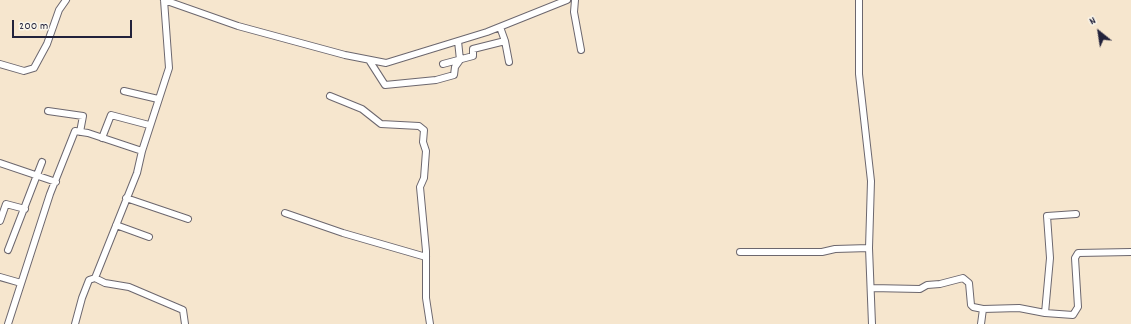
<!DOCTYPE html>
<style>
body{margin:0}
#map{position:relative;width:1131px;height:324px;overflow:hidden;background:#f6e6ce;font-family:Dekko,sans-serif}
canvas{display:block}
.north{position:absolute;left:1079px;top:12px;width:40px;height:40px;-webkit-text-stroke:3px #fbf7ec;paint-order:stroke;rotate:330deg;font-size:11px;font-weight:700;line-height:16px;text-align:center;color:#22223b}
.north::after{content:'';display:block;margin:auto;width:14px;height:18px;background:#22223b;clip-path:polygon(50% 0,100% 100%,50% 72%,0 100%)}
.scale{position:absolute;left:12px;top:20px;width:120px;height:18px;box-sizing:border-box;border:2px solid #22223b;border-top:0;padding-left:5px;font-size:12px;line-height:14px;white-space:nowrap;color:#22223b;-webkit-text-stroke:3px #fbf7ec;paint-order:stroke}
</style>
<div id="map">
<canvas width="1131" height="324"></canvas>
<div class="north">N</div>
<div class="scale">200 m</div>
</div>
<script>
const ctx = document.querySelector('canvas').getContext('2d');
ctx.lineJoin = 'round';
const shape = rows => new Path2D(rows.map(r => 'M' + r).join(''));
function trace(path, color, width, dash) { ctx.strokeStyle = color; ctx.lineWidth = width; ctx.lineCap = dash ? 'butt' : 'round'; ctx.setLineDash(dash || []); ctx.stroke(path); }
const minor = shape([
 [164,0,238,26,345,55,386,63,487,32,567,0],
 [575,0,574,12,581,50],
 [859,0,859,74,871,181,869,248,872,324],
 [500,27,505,41,509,62],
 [369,60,385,85,436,80,454,75,455,67,460,60,458,41],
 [0,64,24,71,34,68,47,44,59,10,66,0],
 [443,64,473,56,473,49,505,41],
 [124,91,158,99],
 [330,96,362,109,381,124,419,126,424,130,423,142,426,151,424,178,420,187,426,251,426,298,430,324],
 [48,111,83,116,80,132],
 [102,138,111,115,149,125],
 [142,151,137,173,95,278,105,283,129,287,183,310,185,324],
 [0,163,56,182],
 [126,198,188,219],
 [285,213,343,233,426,257],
 [1076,214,1047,216,1050,258,1045,313,1073,315,1078,307,1075,258,1078,253,1131,252],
 [0,221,6,204,25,209],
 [116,225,149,237],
 [8,250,42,162],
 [740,252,822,252,835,249,869,248],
 [0,277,21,283],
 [871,288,920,289,927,285,940,284,963,278,969,283,971,305,973,307,983,309],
 [8,324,50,194,75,131,88,133,142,151,169,68,164,0],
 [75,324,82,298,89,280,95,278],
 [981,324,983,309,1019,308,1045,313]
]);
trace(minor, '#6c676e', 8);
trace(minor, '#fff', 6);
</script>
